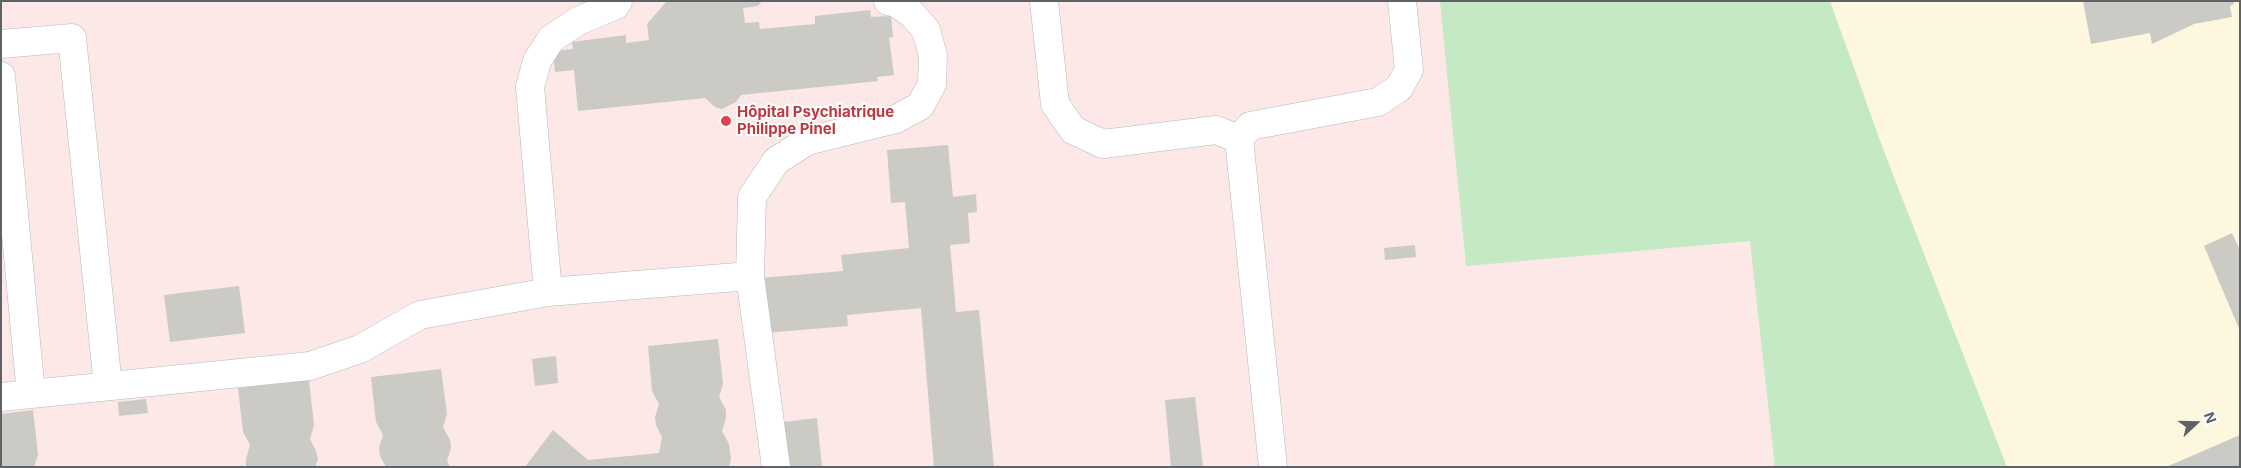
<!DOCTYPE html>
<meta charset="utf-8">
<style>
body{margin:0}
#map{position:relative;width:2241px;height:468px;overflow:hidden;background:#f1efe8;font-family:Inter,sans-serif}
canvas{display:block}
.frame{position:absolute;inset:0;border:2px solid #5f6368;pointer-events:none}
.north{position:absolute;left:2171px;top:398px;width:50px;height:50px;-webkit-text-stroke:4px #fff;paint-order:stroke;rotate:69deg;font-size:14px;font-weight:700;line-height:20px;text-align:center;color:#5f6368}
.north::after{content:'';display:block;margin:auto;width:18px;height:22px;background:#5f6368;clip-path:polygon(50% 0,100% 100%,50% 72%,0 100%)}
</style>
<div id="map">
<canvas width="2241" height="468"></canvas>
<div class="frame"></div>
<div class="north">N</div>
</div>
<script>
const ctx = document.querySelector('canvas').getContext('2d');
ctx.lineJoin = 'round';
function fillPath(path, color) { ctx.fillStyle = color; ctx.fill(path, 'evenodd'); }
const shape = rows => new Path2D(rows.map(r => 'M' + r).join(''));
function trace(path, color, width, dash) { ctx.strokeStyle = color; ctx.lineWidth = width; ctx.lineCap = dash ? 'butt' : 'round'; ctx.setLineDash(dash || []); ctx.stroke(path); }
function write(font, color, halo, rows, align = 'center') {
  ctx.font = font + ' Inter,sans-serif'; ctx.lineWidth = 4; ctx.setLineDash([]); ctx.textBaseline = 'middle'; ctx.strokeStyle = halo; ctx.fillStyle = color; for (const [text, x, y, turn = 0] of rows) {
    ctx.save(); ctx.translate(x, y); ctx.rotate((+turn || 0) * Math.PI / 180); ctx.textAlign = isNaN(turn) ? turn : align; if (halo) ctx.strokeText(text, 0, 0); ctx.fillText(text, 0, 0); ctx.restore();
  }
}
const commercial = shape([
 [1830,1,2240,1,2240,467,2007,467,1883,149]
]);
const medical = shape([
 [1,1,1440,1,1466,266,1751,241,1775,467,1,467]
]);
const green = shape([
 [1440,1,1830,1,1883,149,2007,467,1775,467,1750,241,1466,266]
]);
const building = shape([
 [762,1,758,6,743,8,745,23,759,22,760,29,815,24,815,16,870,10,871,17,891,16,893,37,889,38,894,75,877,77,878,81,741,95,736,102,722,109,715,107,705,98,578,111,574,70,555,72,553,51,573,49,572,42,626,35,626,43,649,40,647,24,666,2],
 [2083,1,2233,1,2234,4,2230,6,2232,17,2194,24,2152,44,2150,33,2091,44],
 [948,145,953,197,976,194,977,212,968,213,970,243,950,245,956,312,979,310,994,467,934,467,921,308,847,315,848,326,765,333,760,278,843,271,841,255,909,248,905,202,891,203,887,150],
 [2232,233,2240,250,2240,331,2204,246],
 [1415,245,1416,257,1385,260,1384,248],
 [239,286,245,333,170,342,164,295],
 [718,339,723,384,719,397,726,410,726,418,722,431,729,444,731,459,729,467,525,467,553,430,588,460,659,453,662,437,656,425,655,417,659,404,652,391,648,346],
 [556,356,558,383,535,386,532,359],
 [441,369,447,414,443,427,450,440,451,448,447,461,450,467,386,467,380,456,379,448,383,435,376,422,371,377],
 [309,380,314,425,310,439,316,451,318,459,315,467,246,467,246,459,250,445,243,432,238,388],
 [1195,397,1203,467,1171,467,1165,400],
 [146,399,148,413,119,416,118,402],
 [33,410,38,455,34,467,1,467,1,414],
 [817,418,822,467,788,467,783,422],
 [2240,435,2240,467,2166,467]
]);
const minor = shape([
 [618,1,616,5,578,21,551,39,537,61,530,87,548,292,750,276],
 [1044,1,1055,104,1073,130,1103,144,1216,130,1239,139],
 [1,44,72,38,108,386],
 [1,76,31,394],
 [1,397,310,366,360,349,420,315,548,292],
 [776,467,750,276,752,197,776,161,807,141,896,119,920,106,932,84,933,56,926,30,912,14,896,3,888,1],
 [1273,467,1239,139,1250,126,1378,102,1399,88,1409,70,1402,1]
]);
const markers = [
 [726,121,6,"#e0444e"]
];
const healthNames = [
 ["Hôpital Psychiatrique",737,112],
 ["Philippe Pinel",737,129]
];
fillPath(commercial, '#fef7e0');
fillPath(medical, '#fce8e6');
fillPath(green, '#c5e8c5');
fillPath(building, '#cccac5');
trace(minor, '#b5b8bc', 29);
trace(minor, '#fff', 28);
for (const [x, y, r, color] of markers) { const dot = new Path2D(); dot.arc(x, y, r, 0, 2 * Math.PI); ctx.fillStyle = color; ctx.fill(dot); trace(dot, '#fff', 2); }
write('bold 15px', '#be3a42', '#fff', healthNames, 'left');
</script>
